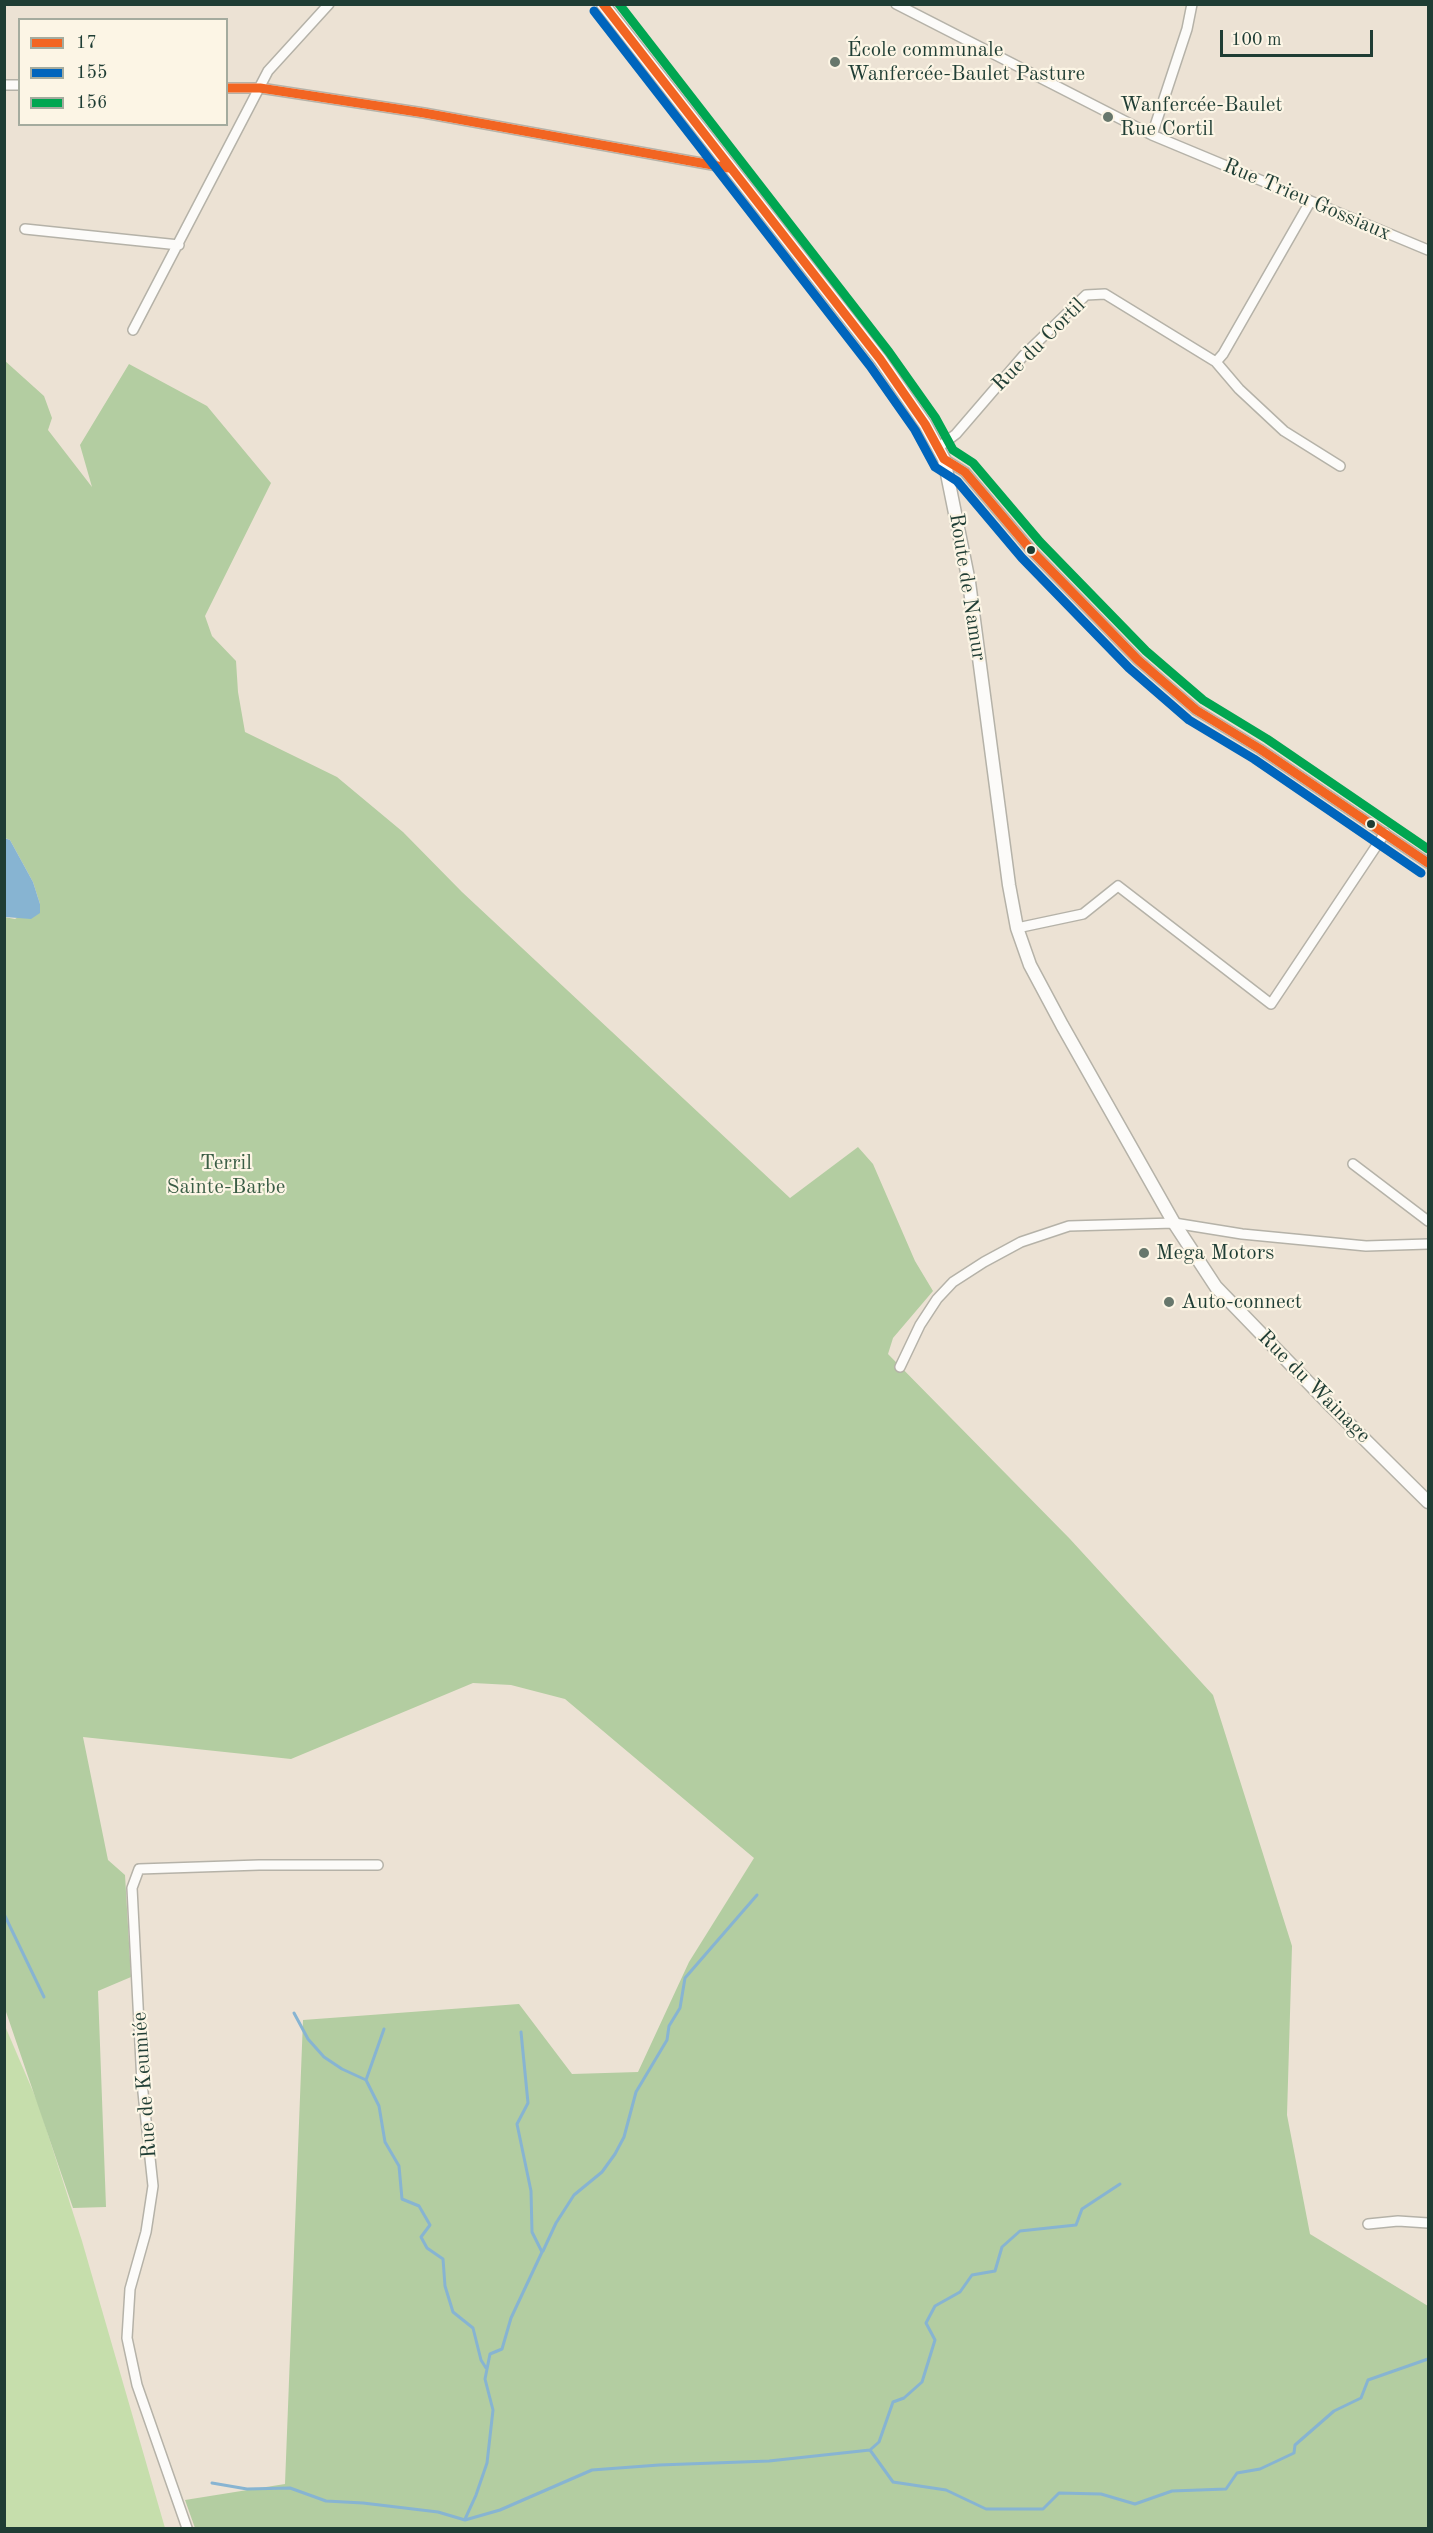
<!DOCTYPE html>
<meta charset="utf-8">
<style>
body{margin:0}
#map{position:relative;width:1433px;height:2533px;overflow:hidden;background:#ece2d4;font-family:"Old Standard TT",serif}
canvas{display:block}
.frame{position:absolute;inset:0;border:6px solid #1f3d34;pointer-events:none}
.legend{position:absolute;left:18px;top:18px;width:210px;height:108px;box-sizing:border-box;background:#fcf5e5;border:2px solid #a4ab9e;margin:0;padding:8px 10px;list-style:none;font-size:18px;color:#1f3d34}
.legend li{display:flex;align-items:center;gap:12px;height:30px}
.legend b{width:30px;border:2px solid #a4ab9e}
.scale{position:absolute;left:1220px;top:30px;width:153px;height:27px;box-sizing:border-box;border:3px solid #1f3d34;border-top:0;padding-left:8px;font-size:18px;line-height:21px;white-space:nowrap;color:#1f3d34;-webkit-text-stroke:4px #fcf5e5;paint-order:stroke}
</style>
<div id="map">
<canvas width="1433" height="2533"></canvas>
<div class="frame"></div>
<ul class="legend">
<li><b style="height:8px;background:#f26522"></b>17</li>
<li><b style="height:8px;background:#0065bd"></b>155</li>
<li><b style="height:8px;background:#00a651"></b>156</li>
</ul>
<div class="scale">100 m</div>
</div>
<script>
const ctx = document.querySelector('canvas').getContext('2d');
ctx.lineJoin = 'round';
function fillPath(path, color) { ctx.fillStyle = color; ctx.fill(path, 'evenodd'); }
const shape = rows => new Path2D(rows.map(r => 'M' + r).join(''));
function trace(path, color, width, dash) { ctx.strokeStyle = color; ctx.lineWidth = width; ctx.lineCap = dash ? 'butt' : 'round'; ctx.setLineDash(dash || []); ctx.stroke(path); }
function write(font, color, halo, rows, align = 'center') {
  ctx.font = font + ' "Old Standard TT",serif'; ctx.lineWidth = 4.5; ctx.setLineDash([]); ctx.textBaseline = 'middle'; ctx.strokeStyle = halo; ctx.fillStyle = color; for (const [text, x, y, turn = 0] of rows) {
    ctx.save(); ctx.translate(x, y); ctx.rotate((+turn || 0) * Math.PI / 180); ctx.textAlign = isNaN(turn) ? turn : align; if (halo) ctx.strokeText(text, 0, 0); ctx.fillText(text, 0, 0); ctx.restore();
  }
}
const green = shape([
 [5,2026,38,2103,82,2241,165,2528,5,2528]
]);
const forest = shape([
 [4,360,44,396,52,418,48,430,92,487,80,445,129,364,207,406,271,483,205,616,212,636,236,661,238,692,245,732,337,777,403,832,462,892,790,1198,858,1147,873,1164,915,1261,933,1291,893,1338,888,1354,1070,1539,1213,1695,1292,1946,1287,2115,1310,2234,1428,2306,1428,2528,195,2528,185,2500,285,2484,303,2020,519,2004,572,2074,638,2072,689,1962,754,1858,565,1699,511,1685,473,1683,291,1759,83,1737,108,1860,125,1875,131,1977,98,1991,106,2207,73,2208,4,2006,4,917,15,919,40,904,33,882,10,840,5,838]
]);
const water = shape([
 [4,838,10,840,33,882,40,904,40,913,31,919,5,917]
]);
const stream = shape([
 [4,1914,44,1997],
 [294,2013,308,2039,324,2057,342,2069,366,2080],
 [384,2029,366,2080,379,2106,385,2142,399,2166,402,2199,419,2206,430,2225,421,2237,427,2248,443,2259,445,2286,453,2312,473,2328,481,2360,486,2368],
 [543,2251,556,2223,574,2195,602,2172,615,2154,624,2137,636,2092,667,2040,669,2026,680,2008,685,1978,757,1895],
 [870,2450,893,2482,946,2490,986,2509,1043,2509,1059,2493,1101,2494,1135,2504,1172,2491,1226,2489,1237,2473,1260,2469,1294,2453,1295,2445,1334,2411,1361,2398,1368,2380,1428,2359],
 [212,2483,247,2489,290,2488,326,2501,363,2503,438,2512,465,2520,500,2510,592,2470,659,2465,769,2461,870,2450,879,2442,893,2402,904,2398,922,2382,935,2340,926,2323,935,2306,960,2292,972,2275,995,2271,1002,2247,1020,2231,1076,2225,1082,2209,1120,2184],
 [465,2519,476,2495,487,2463,493,2410,485,2379,490,2354,502,2349,511,2318,542,2252,532,2232,531,2191,517,2124,528,2103,521,2032]
]);
const street = shape([
 [896,4,1152,135,1428,250],
 [4,85,20,85],
 [226,88,260,88,424,113,729,168],
 [1152,135,1187,29,1192,4],
 [25,229,179,245],
 [133,330,268,71,329,4],
 [1216,362,1239,389,1284,431,1340,466],
 [939,447,956,434,1024,355,1086,295,1105,294,1216,362,1223,354,1310,202],
 [944,459,965,472,1031,550,1138,660,1196,710,1260,749,1428,863],
 [1017,928,1083,914,1118,886,1271,1004,1385,833],
 [1353,1164,1428,1221],
 [900,1367,920,1325,937,1299,953,1282,984,1262,1021,1242,1069,1226,1174,1223,1242,1234,1366,1246,1428,1244],
 [1368,2224,1398,2221,1428,2223],
 [187,2528,137,2385,127,2338,130,2289,146,2232,153,2186,142,2083,132,1888,139,1869,259,1865,378,1865]
]);
const secondary = shape([
 [603,4,880,359,925,424,944,459,969,582,1009,885,1017,928,1030,965,1062,1025,1174,1223,1216,1287,1332,1407,1428,1502]
]);
const bus1 = shape([
 [603,4,880,359,925,424,944,459],
 [226,88,260,88,424,113,729,168],
 [944,459,965,472,1031,550,1138,660,1196,710,1260,749,1428,863]
]);
const bus2 = shape([
 [594,11,870,366,915,430,935,467,957,481,1022,558,1129,668,1189,720,1254,759,1421,873]
]);
const bus3 = shape([
 [619,4,889,352,935,417,953,450,973,463,1040,542,1146,651,1203,700,1267,739,1428,849]
]);
const markers = [
 [835,62,6,"#67776c"],
 [1108,117,6,"#67776c"],
 [1031,550,5,"#1f3d34"],
 [1371,824,5,"#1f3d34"],
 [1144,1253,6,"#67776c"],
 [1169,1302,6,"#67776c"]
];
const poiNames = [
 ["École communale",847,50],
 ["Wanfercée-Baulet Pasture",847,74],
 ["Wanfercée-Baulet",1120,105],
 ["Rue Cortil",1120,129],
 ["Mega Motors",1156,1253],
 ["Auto-connect",1181,1302]
];
const streetNames = [
 ["Rue Trieu Gossiaux",1307,200,23],
 ["Rue du Cortil",1039,345,-45],
 ["Route de Namur",967,587,81],
 ["Rue du Wainage",1314,1387,45],
 ["Rue de Keumiée",145,2085,-94]
];
const parkNames = [
 ["Terril",226,1163],
 ["Sainte-Barbe",226,1187]
];
fillPath(green, '#c6deac');
fillPath(forest, '#b3cda1');
fillPath(water, '#87b4d2');
trace(stream, '#87b4d2', 3);
trace(street, '#b5b2a8', 12);
trace(secondary, '#b5b2a8', 15);
trace(street, '#fcfbf9', 9);
trace(secondary, '#fcfbf9', 12);
trace(bus1, '#f26522', 9);
trace(bus2, '#0065bd', 9);
trace(bus3, '#00a651', 9);
for (const [x, y, r, color] of markers) { const dot = new Path2D(); dot.arc(x, y, r, 0, 2 * Math.PI); ctx.fillStyle = color; ctx.fill(dot); trace(dot, '#fcf5e5', 2); }
write('21px', '#1f3d34', '#fcf5e5', poiNames, 'left');
write('21px', '#1f3d34', '#fcf5e5', streetNames);
write('21px', '#3a5d45', '#fcf5e5', parkNames);
</script>
